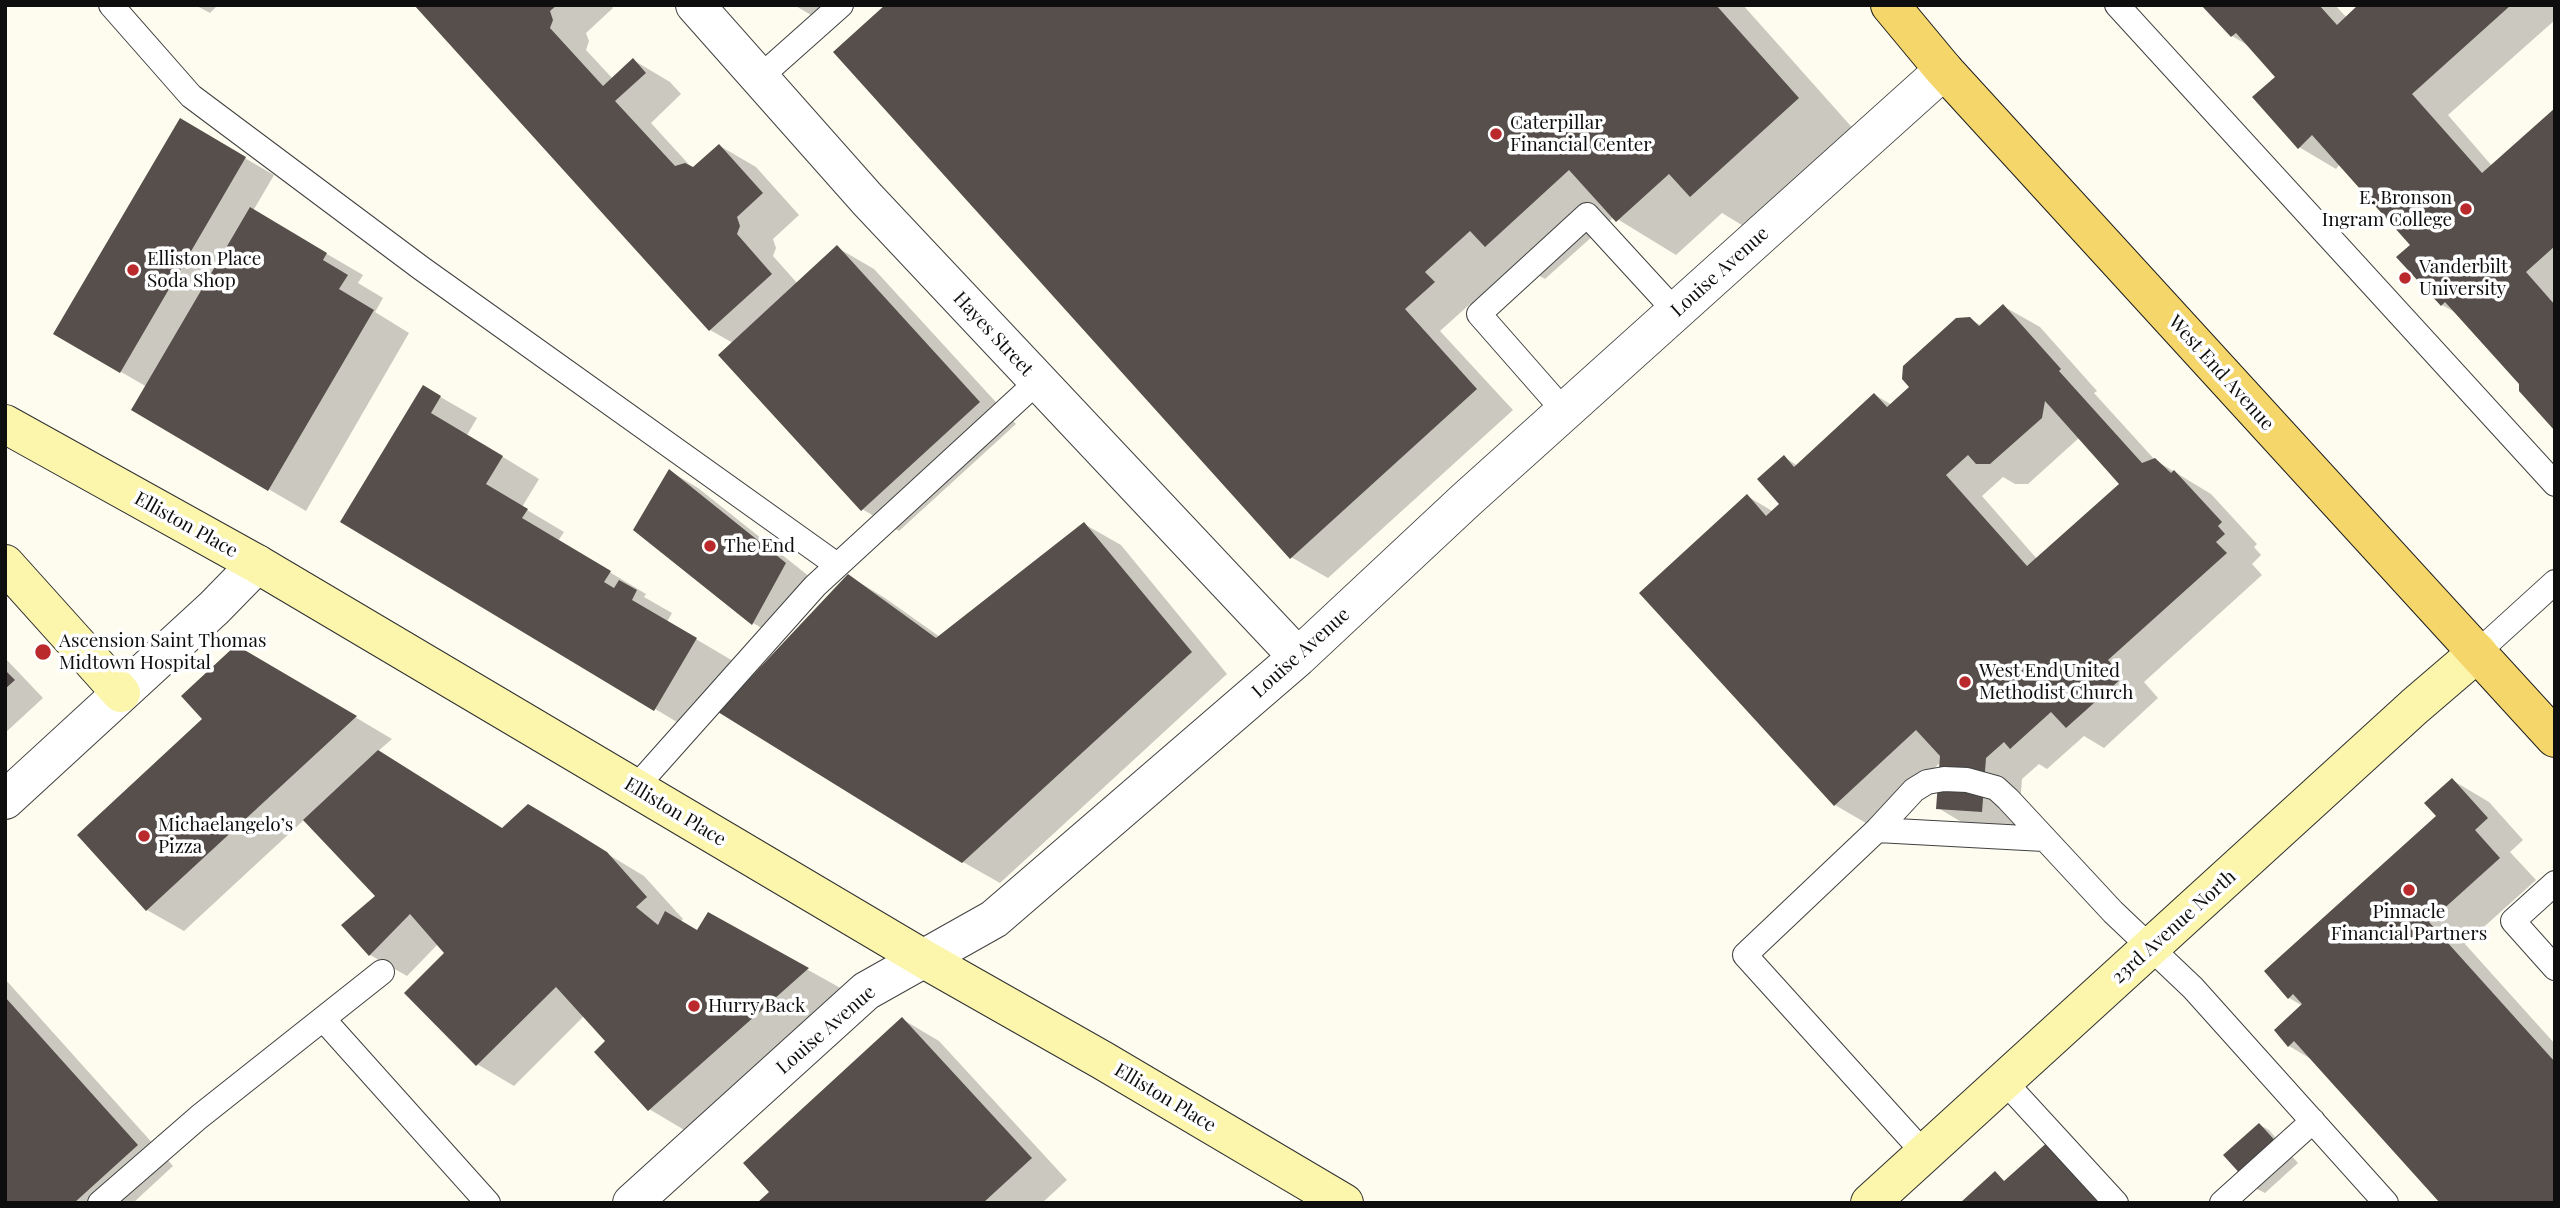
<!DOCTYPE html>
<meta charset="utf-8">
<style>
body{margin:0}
#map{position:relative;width:2560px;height:1208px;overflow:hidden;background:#fefcef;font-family:"Playfair Display",serif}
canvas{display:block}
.frame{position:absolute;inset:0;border:7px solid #0e0e0e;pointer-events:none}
</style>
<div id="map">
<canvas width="2560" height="1208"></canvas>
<div class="frame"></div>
</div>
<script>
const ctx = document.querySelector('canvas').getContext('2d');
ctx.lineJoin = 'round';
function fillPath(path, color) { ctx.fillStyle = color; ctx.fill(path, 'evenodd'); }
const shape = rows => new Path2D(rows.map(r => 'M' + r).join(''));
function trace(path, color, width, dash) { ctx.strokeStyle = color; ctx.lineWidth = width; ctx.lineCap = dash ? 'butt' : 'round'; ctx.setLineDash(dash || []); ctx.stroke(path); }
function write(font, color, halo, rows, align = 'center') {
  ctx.font = font + ' "Playfair Display",serif'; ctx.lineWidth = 7; ctx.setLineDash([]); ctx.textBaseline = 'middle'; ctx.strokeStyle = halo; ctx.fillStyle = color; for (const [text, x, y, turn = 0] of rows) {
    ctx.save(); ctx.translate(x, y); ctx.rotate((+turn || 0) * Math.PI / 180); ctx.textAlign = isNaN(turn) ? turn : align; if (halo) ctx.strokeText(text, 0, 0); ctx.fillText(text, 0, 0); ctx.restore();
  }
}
const shadow = shape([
 [195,5,218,5,210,13],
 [417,5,611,5,613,8,586,33,589,41,586,50,613,79,633,60,670,82,681,94,651,123,693,169,720,146,756,167,799,215,773,239,776,248,773,256,798,284,838,248,874,269,1016,424,899,531,862,509,733,343,710,330],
 [794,5,843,5,823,22],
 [888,5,1743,5,1857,133,1750,230,1722,213,1676,255,1614,217,1545,279,1526,268,1480,309,1470,304,1440,331,1513,410,1328,578,1291,557],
 [2204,5,2335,5,2347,18,2361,5,2555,5,2555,20,2448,115,2492,166,2555,110,2555,428,2521,384,2458,314,2442,305,2399,257,2412,245,2340,164,2336,169,2299,147,2277,77,2249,46,2232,36],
 [181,121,274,175,253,211,363,275,358,283,383,298,375,312,409,333,306,511,133,410,147,387,56,334],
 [2003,306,2040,327,2097,391,2094,393,2155,460,2211,494,2257,544,2254,547,2261,555,2252,564,2262,575,2144,682,2158,698,2104,748,2084,736,2047,769,2039,764,2022,779,2018,832,1975,830,1938,808,1942,761,1871,826,1835,805,1747,496,1774,512,1782,504,1784,457,1798,466,1875,395,1892,405,1911,388,1970,319,1982,326],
 [2080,437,2122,484,2037,559,1982,496,2003,477,2015,484,2028,484],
 [423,387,477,418,467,435,539,479,522,507,564,532,558,541,646,594,644,597,672,613,667,622,733,661,692,731,343,522],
 [670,471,698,488,815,581,782,640,753,623,636,529],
 [1084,524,1121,545,1227,674,1000,883,963,862,849,576,885,598,940,637],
 [237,647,392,739,377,752,503,829,528,806,644,876,683,919,680,922,698,932,708,914,844,990,686,1131,649,1109,607,1042,584,1016,514,1086,477,1064,446,953,438,944,407,976,370,955,377,897,305,819,184,931,147,910,205,719],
 [5,658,43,698,5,733],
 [2452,780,2489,802,2523,840,2510,852,2536,880,2465,944,2555,1044,2555,1203,2289,1046,2303,1006,2289,998,2266,972,2438,816],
 [5,979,173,1166,133,1203,5,1203],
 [902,1019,939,1041,1067,1180,1042,1203,759,1203,771,1192],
 [2260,1125,2269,1130,2298,1163,2265,1193,2255,1188]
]);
const building = shape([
 [414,5,557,5,550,11,553,20,550,28,603,86,633,58,646,73,615,101,675,166,685,163,693,167,719,144,763,193,737,217,740,226,737,234,772,274,709,331],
 [885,5,1716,5,1799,98,1690,197,1669,174,1616,222,1569,170,1485,247,1470,231,1425,272,1435,282,1405,309,1477,389,1290,559,833,52],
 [2201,5,2319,5,2337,25,2358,5,2511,5,2412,94,2482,173,2555,108,2555,246,2526,272,2555,305,2555,431,2519,391,2519,384,2445,302,2441,306,2396,257,2410,245,2312,135,2298,149,2252,97,2275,77,2236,33,2231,37],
 [180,118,246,157,120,373,53,334],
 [250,207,327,253,323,260,348,275,339,289,374,310,268,491,131,410],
 [837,245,980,402,861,511,718,355],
 [2003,304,2061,369,2059,371,2142,463,2155,458,2171,473,2174,470,2222,522,2218,526,2225,534,2216,542,2227,553,2108,660,2123,677,2066,728,2051,712,2010,749,2004,742,1986,758,1982,812,1936,809,1940,756,1916,730,1834,806,1639,593,1747,494,1766,516,1779,504,1757,479,1784,455,1794,467,1874,393,1887,407,1909,387,1902,379,1903,366,1956,318,1970,317,1979,326],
 [2045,401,2119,484,2027,566,1946,475,1968,455,1976,464,1990,464,2042,418],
 [423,385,441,396,431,413,503,456,486,484,528,509,522,518,611,571,604,582,614,588,619,580,637,590,632,600,697,638,654,711,340,522],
 [669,469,786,563,752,625,633,530],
 [1084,522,1192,652,962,863,718,712,848,574,936,638],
 [236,645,357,716,146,911,77,835,202,719,181,696],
 [5,670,15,680,5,689],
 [378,750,502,828,528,804,570,829,607,852,647,897,636,907,658,925,665,911,697,930,708,912,809,968,648,1111,594,1052,605,1041,556,987,476,1066,404,993,444,953,410,914,369,956,341,925,375,896,303,820],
 [2452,778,2488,818,2475,830,2500,858,2429,922,2555,1062,2555,1203,2440,1203,2294,1041,2288,1047,2274,1030,2302,1004,2293,994,2288,999,2264,971,2436,816,2424,803],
 [5,997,138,1145,74,1203,5,1203],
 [902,1017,1032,1158,983,1203,757,1203,769,1192,743,1163],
 [2259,1123,2290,1157,2254,1189,2223,1155],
 [2050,1140,2106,1203,1960,1203,1995,1171,2004,1181]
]);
const lane = shape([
 [111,5,191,96,421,268,837,565],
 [2117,5,2555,484],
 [759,78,841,5],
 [1565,412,1479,314,1587,215,1676,312],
 [2478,652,2555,582],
 [635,788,815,586,1037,382],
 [1877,830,2044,839],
 [2555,883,2513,921,2555,968],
 [324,1020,488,1203],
 [2004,1081,2116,1203],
 [1924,1153,1745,955,1877,830,1914,790,1927,782,1944,779,1967,780,1996,788,2008,799,2113,912,2193,988,2386,1203],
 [100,1203,199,1117,382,972],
 [2222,1203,2313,1121]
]);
const street = shape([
 [695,5,867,199,1298,657],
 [5,800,214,608,257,564],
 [632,1203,866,991,994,919,1298,657,1466,500,1944,70]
]);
const secondary = shape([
 [5,424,257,564,924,959,1102,1060,1344,1203],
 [5,564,121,693],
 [1870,1203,2415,706,2478,652]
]);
const primary = shape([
 [1890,5,1944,70,2555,738]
]);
const markers = [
 [1496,134,7,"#ba2a2d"],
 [2466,209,7,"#ba2a2d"],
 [133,270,7,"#ba2a2d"],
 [2405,278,7,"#ba2a2d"],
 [710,546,7,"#ba2a2d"],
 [43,652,9,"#ba2a2d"],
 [1965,682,7,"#ba2a2d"],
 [144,836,7,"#ba2a2d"],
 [2409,890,7,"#ba2a2d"],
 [694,1006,7,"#ba2a2d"]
];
const poiNames = [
 ["Caterpillar",1510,123],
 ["Financial Center",1510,145],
 ["E. Bronson",2452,198,"right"],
 ["Ingram College",2452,220,"right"],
 ["Elliston Place",147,259],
 ["Soda Shop",147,281],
 ["Vanderbilt",2419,267],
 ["University",2419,289],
 ["The End",724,546],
 ["Ascension Saint Thomas",59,641],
 ["Midtown Hospital",59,663],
 ["West End United",1979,671],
 ["Methodist Church",1979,693],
 ["Michaelangelo’s",158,825],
 ["Pizza",158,847],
 ["Pinnacle",2409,912,"center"],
 ["Financial Partners",2409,934,"center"],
 ["Hurry Back",708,1006]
];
const streetNames = [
 ["Louise Avenue",1720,272,-42],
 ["Hayes Street",993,334,47],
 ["West End Avenue",2221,373,48],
 ["Elliston Place",186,525,29],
 ["Louise Avenue",1301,653,-42],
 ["Elliston Place",675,812,31],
 ["23rd Avenue North",2174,927,-42],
 ["Louise Avenue",826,1030,-41],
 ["Elliston Place",1165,1098,31]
];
fillPath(shadow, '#0003');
fillPath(building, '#564f4b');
trace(lane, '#414141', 26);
trace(street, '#414141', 40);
trace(secondary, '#303030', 40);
trace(primary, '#1f1f1f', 40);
trace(lane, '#fff', 24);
trace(street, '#fff', 38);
trace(secondary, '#fcf5ac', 38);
trace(primary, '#f4d66a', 38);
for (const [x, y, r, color] of markers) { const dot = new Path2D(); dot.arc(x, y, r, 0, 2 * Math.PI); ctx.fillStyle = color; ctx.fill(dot); trace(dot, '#fff', 2.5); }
write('19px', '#0e0e0e', '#fff', poiNames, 'left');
write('19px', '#0e0e0e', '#fff', streetNames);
</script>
